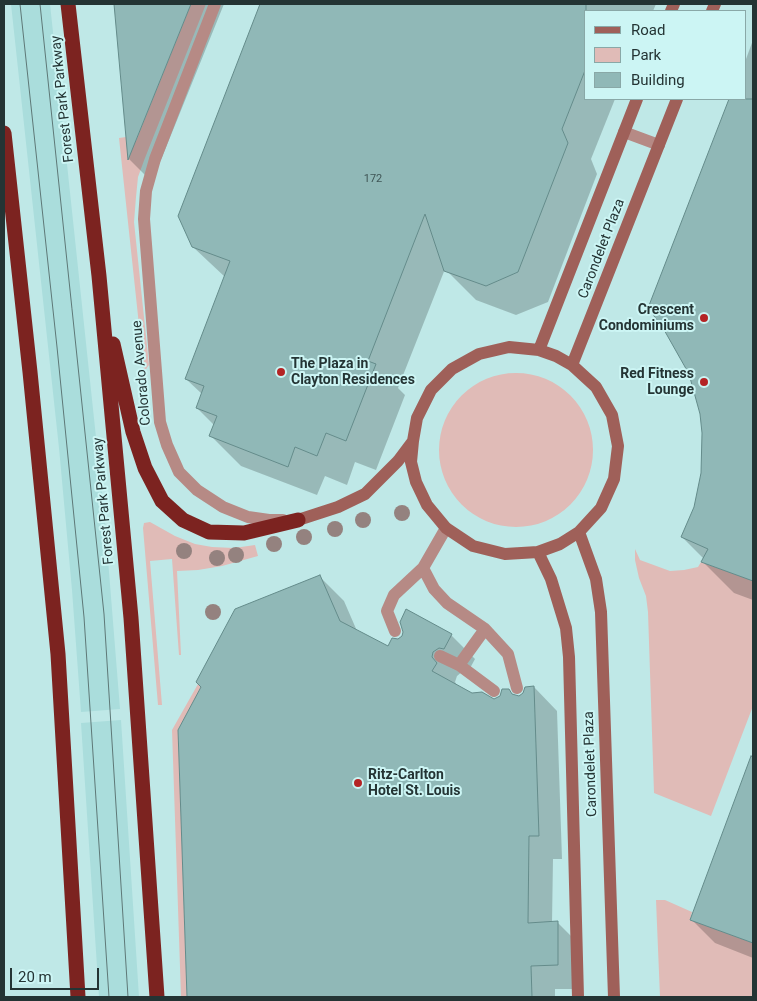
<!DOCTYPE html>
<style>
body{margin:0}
#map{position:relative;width:757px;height:1001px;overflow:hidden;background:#bfe8e7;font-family:Roboto,sans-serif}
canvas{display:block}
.frame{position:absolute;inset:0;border:5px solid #243434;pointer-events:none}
.legend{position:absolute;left:584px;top:10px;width:162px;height:90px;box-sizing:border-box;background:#ccf5f4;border:1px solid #89a8a7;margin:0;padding:6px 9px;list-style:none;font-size:15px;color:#243434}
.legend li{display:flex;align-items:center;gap:10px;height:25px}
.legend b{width:25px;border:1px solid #89a8a7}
.scale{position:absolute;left:10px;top:968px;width:89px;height:22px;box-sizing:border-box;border:2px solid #243434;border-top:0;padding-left:6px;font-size:15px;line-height:18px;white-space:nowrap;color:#243434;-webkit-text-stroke:4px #ccf5f4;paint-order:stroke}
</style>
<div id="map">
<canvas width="757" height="1001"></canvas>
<div class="frame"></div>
<ul class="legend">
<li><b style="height:6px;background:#9f6059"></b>Road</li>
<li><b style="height:14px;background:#e0bbb7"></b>Park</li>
<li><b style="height:14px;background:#90b8b7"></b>Building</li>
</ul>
<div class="scale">20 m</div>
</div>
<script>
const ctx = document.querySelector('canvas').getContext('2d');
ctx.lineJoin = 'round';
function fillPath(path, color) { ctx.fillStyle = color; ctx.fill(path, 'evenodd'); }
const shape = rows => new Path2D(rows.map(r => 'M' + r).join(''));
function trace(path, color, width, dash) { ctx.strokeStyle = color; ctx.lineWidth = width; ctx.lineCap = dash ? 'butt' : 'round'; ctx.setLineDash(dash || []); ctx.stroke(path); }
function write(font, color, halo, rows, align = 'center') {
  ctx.font = font + ' Roboto,sans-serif'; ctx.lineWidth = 4; ctx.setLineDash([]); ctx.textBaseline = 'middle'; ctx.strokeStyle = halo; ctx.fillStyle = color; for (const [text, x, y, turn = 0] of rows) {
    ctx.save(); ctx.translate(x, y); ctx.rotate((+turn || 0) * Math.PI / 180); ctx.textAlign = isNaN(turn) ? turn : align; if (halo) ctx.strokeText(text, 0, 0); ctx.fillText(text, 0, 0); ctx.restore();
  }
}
const built = shape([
 [11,4,50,4,105,522,120,709,81,712,72,590,59,448],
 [121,720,139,997,99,997,81,723]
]);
const green = shape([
 [191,4,206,4,145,158,138,177,136,197,134,222,149,365,144,372,119,138,126,137,136,141],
 '439 450a77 77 0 1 1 154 0a77 77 0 1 1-154 0Z',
 [150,522,175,536,195,544,212,547,234,548,255,545,258,556,222,566,198,570,177,571,181,655,179,655,172,559,150,561,162,705,158,705,143,528,144,523],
 [635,549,640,560,670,571,684,570,698,567,701,562,751,580,753,575,753,706,711,816,654,793,648,612,646,596,639,578,635,560],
 [198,684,202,686,178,730,187,997,181,997,172,730],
 [656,900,665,900,692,912,690,920,753,943,753,997,660,997]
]);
const shadow = shape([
 [116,4,224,4,152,182,129,159],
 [262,4,656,4,653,11,586,11,586,99,615,99,591,159,597,174,548,302,516,315,476,300,445,269,398,388,405,395,376,470,355,462,347,485,325,476,317,495,241,466,211,436,215,426,197,408,202,394,186,379,225,277,193,247,179,216],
 [753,40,753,600,734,593,703,562,704,559,682,537,695,508,702,473,704,433,701,414,690,373,664,328,649,308,730,99,746,99,746,59],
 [320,577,344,601,357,631,388,647,451,635,475,659,468,672,463,671,457,676,455,682,459,688,471,694,493,700,501,697,508,690,514,696,519,697,534,687,557,711,562,859,553,859,552,923,557,922,581,946,582,989,555,989,555,997,188,997,179,730],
 [753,753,753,958,715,943,691,919]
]);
const building = shape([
 [114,4,191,4,128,160,114,4],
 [260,4,586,4,586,68,562,129,568,143,518,272,486,286,444,271,425,214,368,361,376,364,346,441,326,433,317,456,295,447,288,467,209,436,217,416,196,408,204,386,185,379,230,261,192,247,178,216,260,4],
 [729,99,753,99,753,581,701,562,708,549,681,537,694,507,701,473,702,433,700,414,689,374,663,328,648,308,729,99],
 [320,575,340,621,388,646,392,638,398,639,402,636,403,632,400,622,406,609,452,634,444,649,439,648,433,652,432,657,437,663,432,671,472,693,482,692,494,699,500,696,502,689,509,689,512,694,519,696,523,693,525,687,534,686,539,836,529,836,528,923,558,921,558,965,531,966,532,997,187,997,178,730,201,687,196,682,235,609,320,575],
 [751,756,753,757,753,943,690,920,751,756]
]);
const lane = shape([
 [423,568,434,589,447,603,485,629,508,654,517,688],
 [395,631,387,611,394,595,423,568,446,528],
 [440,656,459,665,494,691],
 [459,665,485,629]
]);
const street = shape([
 [215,4,155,159,146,191,144,219,160,422,167,445,179,472,197,490,223,507,248,517,269,520,283,520],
 [624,132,659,145]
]);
const secondary = shape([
 [671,11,674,4],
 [712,11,715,4],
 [539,350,637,99],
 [572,365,677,99],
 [298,520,338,507,365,494,398,461,413,441,417,418,431,390,452,369,479,354,509,347,539,350,556,356,572,365,596,387,612,415,618,446,614,479,601,508,579,532,560,544,538,552,505,554,473,546,446,528,427,505,416,482,411,462,413,441],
 [579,532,596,579,601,612,614,997],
 [538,552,551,579,566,628,569,657,578,997]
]);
const highway = shape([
 [68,4,99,276,131,618,157,997],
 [4,133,30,372,58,654,78,997],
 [113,344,133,432,145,468,162,501,183,520,209,532,244,533,298,520]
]);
const tram = shape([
 [20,4,57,347,84,617,109,997],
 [40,4,104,614,128,997]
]);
const trees = [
 [402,513],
 [363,520],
 [335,529],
 [304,537],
 [274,544],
 [184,551],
 [236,555],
 [217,558],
 [213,612]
];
const markers = [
 [704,318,5,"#b42425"],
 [281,372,5,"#b42425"],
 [704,382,5,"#b42425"],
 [358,783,5,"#b42425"]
];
const numberNames = [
 ["172",373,179]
];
const streetNames = [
 ["Forest Park Parkway",63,99,-96],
 ["Carondelet Plaza",602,249,-69],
 ["Colorado Avenue",142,373,-95],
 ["Forest Park Parkway",104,501,-95],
 ["Carondelet Plaza",591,764,-92]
];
const poiNames = [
 ["Crescent",694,310],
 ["Condominiums",694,326],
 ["The Plaza in",291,364,"left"],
 ["Clayton Residences",291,380,"left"],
 ["Red Fitness",694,374],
 ["Lounge",694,390],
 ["Ritz-Carlton",368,775,"left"],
 ["Hotel St. Louis",368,791,"left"]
];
fillPath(built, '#aadddc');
fillPath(green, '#e0bbb7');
fillPath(shadow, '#0003');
fillPath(building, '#90b8b7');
trace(building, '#648b8a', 1);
trace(lane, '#b68a85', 12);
trace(street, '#b68a85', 12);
trace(secondary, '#9f6059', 12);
trace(highway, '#7c2320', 15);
trace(tram, '#5e7877', 1);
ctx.fillStyle = '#94827f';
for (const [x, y] of trees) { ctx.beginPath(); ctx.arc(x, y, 8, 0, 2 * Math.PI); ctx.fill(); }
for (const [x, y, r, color] of markers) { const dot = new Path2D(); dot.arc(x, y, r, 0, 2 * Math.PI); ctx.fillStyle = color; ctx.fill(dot); trace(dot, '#ccf5f4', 2); }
write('11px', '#3f5555', null, numberNames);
write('14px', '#243434', '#ccf5f4', streetNames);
write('bold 14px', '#243434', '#ccf5f4', poiNames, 'right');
</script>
